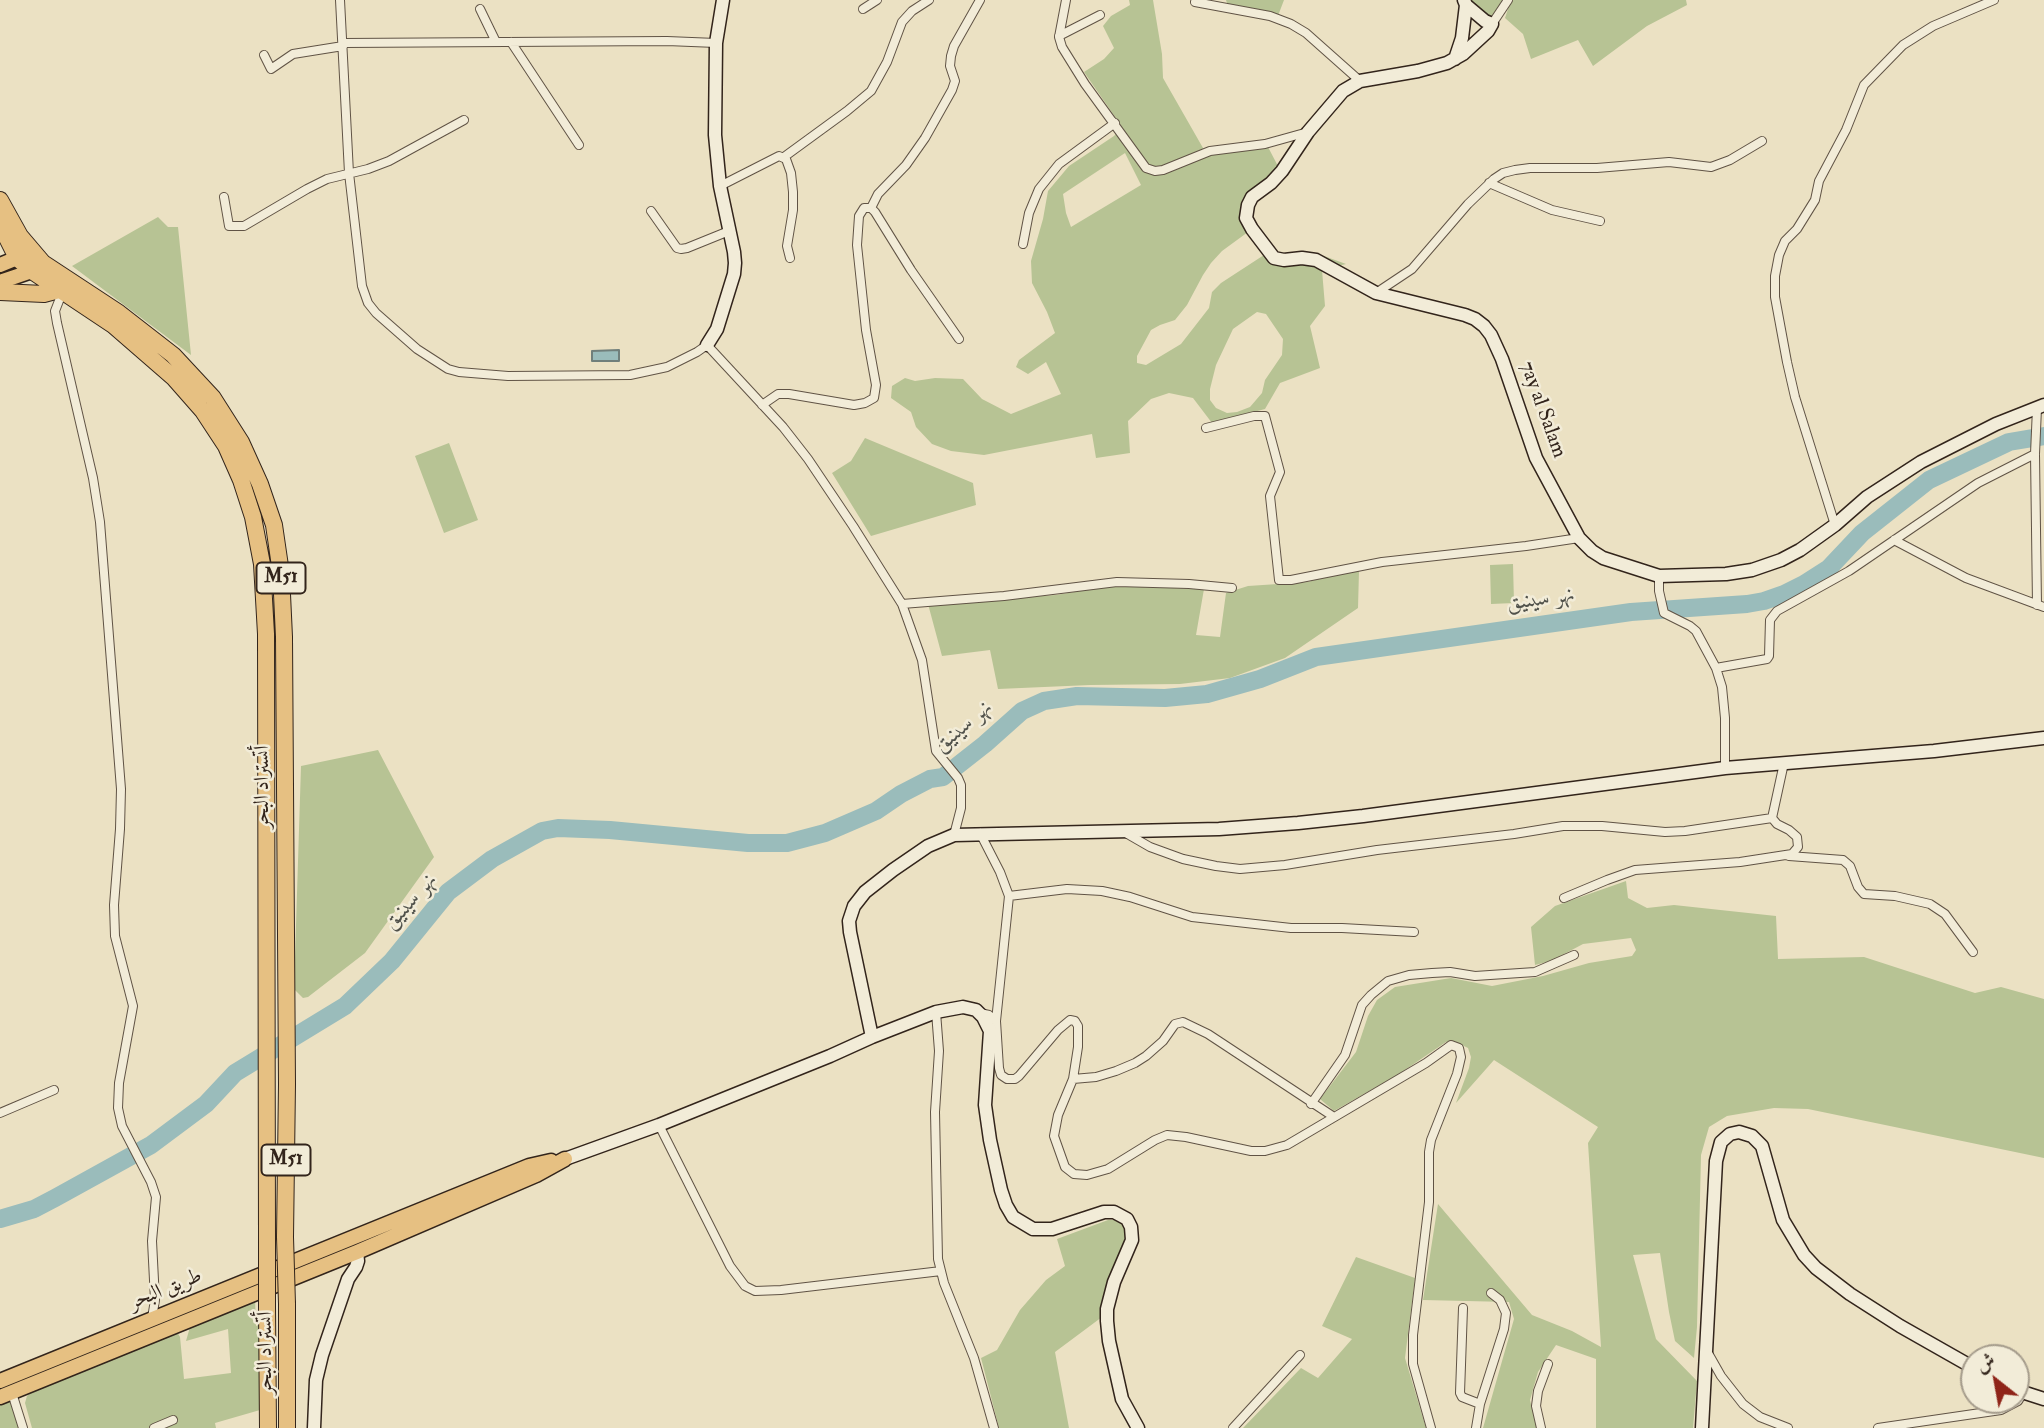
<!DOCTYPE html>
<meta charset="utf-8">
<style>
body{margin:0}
#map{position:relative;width:2044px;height:1428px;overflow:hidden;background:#ebe1c3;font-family:"IM FELL Double Pica",Amiri,serif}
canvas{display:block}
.north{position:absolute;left:1960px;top:1344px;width:70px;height:70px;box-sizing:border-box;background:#f2ecd8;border:2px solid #a59c8c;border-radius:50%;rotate:329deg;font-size:19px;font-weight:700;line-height:28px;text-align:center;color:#32241b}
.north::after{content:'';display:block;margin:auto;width:24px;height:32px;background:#8f2418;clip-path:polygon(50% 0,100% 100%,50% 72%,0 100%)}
</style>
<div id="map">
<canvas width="2044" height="1428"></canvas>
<div class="north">ش</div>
</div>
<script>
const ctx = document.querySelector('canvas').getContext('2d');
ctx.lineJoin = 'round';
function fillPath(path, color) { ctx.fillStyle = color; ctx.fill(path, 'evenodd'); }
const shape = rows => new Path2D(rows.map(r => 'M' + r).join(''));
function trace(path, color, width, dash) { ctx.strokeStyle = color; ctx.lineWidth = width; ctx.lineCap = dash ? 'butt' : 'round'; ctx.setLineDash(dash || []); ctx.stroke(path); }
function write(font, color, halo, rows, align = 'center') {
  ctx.font = font + ' "IM FELL Double Pica",Amiri,serif'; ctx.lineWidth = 5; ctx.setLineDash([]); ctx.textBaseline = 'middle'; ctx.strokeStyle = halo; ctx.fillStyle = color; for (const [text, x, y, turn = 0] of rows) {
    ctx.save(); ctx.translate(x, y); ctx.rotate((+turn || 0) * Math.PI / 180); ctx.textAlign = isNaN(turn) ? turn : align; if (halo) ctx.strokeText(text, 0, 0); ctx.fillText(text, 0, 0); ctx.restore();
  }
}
const green = shape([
 [1129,0,1153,0,1162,54,1163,78,1207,155,1268,147,1280,170,1242,211,1272,261,1312,254,1324,256,1346,264,1322,270,1325,306,1310,326,1320,368,1280,383,1265,409,1212,423,1193,398,1169,393,1151,399,1128,421,1130,453,1096,458,1092,434,984,455,951,451,932,444,916,427,911,412,891,398,892,386,905,378,915,381,935,378,963,379,982,399,1011,414,1061,394,1046,362,1028,374,1016,367,1019,360,1055,333,1047,312,1032,283,1031,261,1043,219,1048,191,1069,166,1114,136,1122,127,1084,72,1104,59,1114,48,1103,26,1111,16,1130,5],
 [1125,153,1141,185,1071,227,1066,213,1063,194],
 [1248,232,1264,255,1221,283,1212,292,1209,308,1181,344,1146,365,1137,363,1137,356,1151,330,1160,325,1175,320,1187,305,1203,275,1211,263,1222,251],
 [1257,312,1266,314,1283,339,1282,355,1265,380,1262,393,1250,407,1237,412,1227,413,1216,408,1210,400,1210,389,1216,365,1233,329],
 [1226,0,1284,0,1276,21,1238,14,1228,6],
 [1471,0,1506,0,1492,19],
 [1511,0,1686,0,1687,5,1647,26,1593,66,1578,40,1531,59,1523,34,1505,18],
 [158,217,168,227,178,227,191,355,72,266],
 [865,438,973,483,976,505,871,536,832,473,851,461],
 [449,443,478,520,444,533,415,456],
 [1513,564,1514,603,1491,604,1490,565],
 [1355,568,1359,571,1358,608,1285,658,1230,678,1180,684,1090,685,998,689,990,650,942,656,928,604,1056,595,1110,586,1204,589,1196,635,1220,637,1226,593,1248,586,1308,582],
 [378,750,434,857,365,953,308,997,303,998,294,989,301,766],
 [1626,881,1628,898,1647,908,1674,905,1776,916,1778,959,1864,957,1975,993,2001,987,2044,999,2044,1158,1808,1109,1774,1108,1727,1116,1709,1127,1701,1155,1697,1327,1694,1358,1675,1341,1669,1312,1660,1253,1633,1255,1656,1339,1697,1381,1693,1428,1596,1428,1596,1359,1556,1345,1538,1372,1530,1400,1537,1428,1483,1428,1514,1319,1509,1302,1423,1300,1438,1204,1532,1315,1572,1331,1601,1347,1588,1143,1598,1127,1494,1060,1456,1103,1469,1068,1471,1057,1468,1048,1454,1041,1446,1042,1399,1074,1334,1111,1320,1099,1356,1052,1368,1016,1377,1000,1395,987,1451,978,1492,986,1543,976,1589,963,1632,956,1636,950,1631,938,1583,944,1551,961,1535,965,1531,927,1555,906],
 [1108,1220,1119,1220,1125,1223,1126,1240,1102,1317,1055,1352,1069,1428,999,1428,981,1358,997,1350,1020,1310,1046,1280,1065,1266,1057,1239],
 [1356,1257,1415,1278,1405,1358,1426,1428,1243,1428,1301,1368,1318,1378,1352,1339,1322,1326],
 [255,1298,256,1326,261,1324,260,1410,215,1423,216,1428,32,1428,25,1403,27,1396,33,1390,176,1330,180,1337,184,1379,231,1373,228,1329,186,1341,190,1327],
 [9,1400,12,1402,21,1428,0,1428,0,1403]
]);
const water = shape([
 [619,350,619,361,592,361,592,351,619,350]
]);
const river = shape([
 [0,1219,34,1209,55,1198,151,1145,206,1104,235,1073,345,1006,392,961,448,892,492,859,542,831,558,828,610,830,748,843,787,843,825,833,876,811,901,794,930,779,943,777,985,744,1022,711,1044,701,1077,696,1165,698,1207,694,1260,679,1316,657,1631,612,1747,604,1764,601,1784,594,1804,584,1829,568,1862,533,1929,480,2009,442,2044,436]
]);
const street = shape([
 [340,0,349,173,362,286,368,303,376,313,417,349,448,369,459,372,508,376,630,375,667,367,697,352,707,345,783,427,808,459,853,526,902,604,922,660,936,751,958,778,961,785,961,808,954,835],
 [1066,0,1059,37,1062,47,1085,84,1146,168,1155,171,1163,170,1210,151,1265,144,1308,132],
 [1195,2,1270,16,1291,24,1306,33,1360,81],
 [480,9,496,42],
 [863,9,877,0],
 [1492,24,1508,0],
 [1059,36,1100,15],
 [511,42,579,145],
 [344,43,667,41,716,43],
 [264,55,271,69,293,54,343,46],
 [784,157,847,111,871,91,887,62,902,22,912,11,929,0],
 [1489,183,1552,210,1600,221],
 [720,186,779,156,786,159,791,173,793,192,793,210,787,246,790,258],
 [224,197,229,226,244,226,307,189,327,179,368,169,389,161,464,120],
 [871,208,878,194,906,165,925,138,952,90,955,81,950,66,951,56,954,46,980,0],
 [651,211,677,248,681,249,687,248,729,231],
 [1023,244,1029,213,1039,189,1059,164,1115,123],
 [62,293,55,311,57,323,93,478,100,522,121,789,120,829,114,905,115,936,133,1006,119,1083,118,1108,122,1126,151,1182,156,1197,152,1241,155,1300,152,1318],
 [1376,293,1412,269,1468,204,1494,179,1503,173,1515,170,1530,168,1597,168,1669,162,1711,167,1730,160,1762,141],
 [762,405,778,394,789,394,854,405,865,403,874,398,876,385,866,330,857,245,859,216,864,208,871,208,875,212,911,270,959,339],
 [2037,408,2035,454,2037,605],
 [1206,428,1254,416,1265,416,1280,472,1270,496,1279,580,1291,580,1382,562,1526,546,1579,538],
 [1835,525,1795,397,1787,362,1775,297,1775,276,1779,255,1785,241,1797,229,1815,200,1819,181,1846,130,1864,85,1903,45,1933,26,1994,0],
 [1894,540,1966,578,2044,607],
 [1659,576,1659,591,1664,613,1690,626,1696,631,1716,668,1722,687,1725,718,1725,768],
 [902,604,1004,596,1117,582,1189,584,1232,588],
 [1716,668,1767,659,1769,656,1770,620,1777,611,1849,571,1978,483,2035,454],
 [1124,832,1150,847,1183,859,1216,866,1240,869,1285,865,1377,850,1514,834,1563,826,1602,826,1665,832,1685,831,1772,818],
 [980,833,1000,872,1009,896,996,1021],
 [1789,856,1843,860,1850,866,1858,887,1864,894,1895,896,1930,904,1945,914,1973,952],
 [1009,896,1067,889,1102,891,1130,897,1192,917,1291,928,1342,928,1414,932],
 [1564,898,1607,880,1635,870,1740,862,1792,854,1798,847,1797,837,1789,830,1777,824,1772,818,1784,763],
 [936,1012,939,1051,935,1112,938,1259,944,1283,974,1358,994,1428],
 [980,1013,989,1015,996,1021,999,1068,1001,1075,1007,1079,1015,1079,1019,1076,1058,1030,1070,1020,1075,1021,1078,1026,1078,1047,1073,1079,1096,1077,1116,1071,1135,1063,1146,1056,1163,1041,1175,1024,1183,1022,1208,1034,1334,1117],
 [1073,1079,1058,1115,1054,1136,1065,1167,1074,1174,1087,1175,1108,1169,1155,1140,1167,1135,1186,1137,1251,1151,1265,1151,1287,1145,1426,1063,1447,1048,1451,1045,1459,1048,1461,1057,1457,1074,1431,1140,1429,1152,1429,1202,1413,1335,1413,1364,1431,1428],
 [1311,1104,1345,1055,1362,1005,1371,995,1388,981,1409,975,1432,973,1450,972,1475,976,1535,972,1574,955],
 [0,1113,54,1090],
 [659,1125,730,1266,745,1286,755,1291,781,1290,941,1271],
 [1463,1308,1460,1393,1462,1397,1480,1404,1476,1428],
 [1708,1353,1721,1376,1743,1404,1760,1417,1788,1428],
 [12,1393,23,1428],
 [1480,1404,1504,1329,1506,1313,1500,1300,1491,1293],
 [154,1428,173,1420],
 [1233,1428,1300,1355],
 [1541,1428,1536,1406,1538,1391,1548,1364],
 [1878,1428,2001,1410,2018,1401,2023,1393]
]);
const secondary = shape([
 [1464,0,1466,5,1485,21,1492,24,1488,31,1463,54,1447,63,1418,71,1360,81,1343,91,1308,132,1282,171,1271,183,1252,197,1248,205,1246,218,1252,229,1274,258,1284,260,1302,258,1316,260,1376,293,1465,315,1475,319,1484,326,1491,335,1502,359,1536,458,1579,538,1592,551,1603,558,1659,576,1726,574,1752,570,1781,560,1800,550,1835,525,1867,497,1921,462,1996,424,2044,405],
 [1455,59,1462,38,1466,5],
 [707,345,717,329,734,274,735,263,734,252,720,186,715,135,716,43,723,0],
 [872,1037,850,932,849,921,854,906,865,892,893,870,928,846,954,835,1219,829,1298,823,1363,816,1725,768,1934,751,2044,738],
 [565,1159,659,1125,830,1056,872,1037,936,1012,963,1007,976,1010,983,1017,990,1031,985,1105,990,1140,1001,1190,1006,1205,1013,1217,1033,1229,1052,1229,1104,1212,1114,1212,1127,1219,1131,1227,1132,1240,1114,1282,1107,1309,1107,1321,1109,1341,1122,1399,1138,1428],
 [2016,1390,2044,1399],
 [314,1428,316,1380,322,1355,348,1279,356,1267,358,1261,357,1252],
 [1702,1428,1716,1161,1721,1142,1730,1134,1739,1132,1752,1136,1762,1146,1783,1220,1804,1255,1816,1268,1850,1294,1900,1326,1974,1368]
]);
const primary = shape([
 [0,265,17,258,29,249],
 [0,282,32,271,40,265],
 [0,1381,529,1166,551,1161],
 [0,1397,357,1252,536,1175,565,1159]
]);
const highway = shape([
 [0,200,20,236,43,263,119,313,173,355,213,398,241,442,260,484,274,525,281,573,284,637,287,1084,285,1237],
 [0,224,17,258,32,271,113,325,174,378,203,411,226,446,241,480,253,517,262,564,266,634,267,1243],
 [0,292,44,294,59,290],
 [287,1304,287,1428],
 [267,1307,268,1428]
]);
const highwayBridge = shape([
 [285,1237,287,1304],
 [267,1307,267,1243]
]);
const shields = [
 [281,578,49],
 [286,1160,49]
];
const shieldNames = [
 ["M51",281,578],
 ["M51",286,1160]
];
const streetNames = [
 ["7ay al Salam",1542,410,70],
 ["أتستراد البحر",263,787,-90],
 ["طريق البحر",166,1290,-22],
 ["أتستراد البحر",266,1353,-90]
];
const waterNames = [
 ["نهر سينيق",1541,600,-8],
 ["نهر سينيق",964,727,-40],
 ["نهر سينيق",411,902,-48]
];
fillPath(green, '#b7c394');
fillPath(water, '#9abcbb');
trace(water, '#707f7b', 2);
trace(river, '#9abcbb', 18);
trace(street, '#605345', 10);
trace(secondary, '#32241b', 15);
trace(primary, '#32241b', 17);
trace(highway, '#32241b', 18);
trace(street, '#f2ecd8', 8);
trace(secondary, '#f2ecd8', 12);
trace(primary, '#e6c082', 14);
trace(highway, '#e6c082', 16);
trace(highwayBridge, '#32241b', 18, []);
trace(highwayBridge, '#e6c082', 16);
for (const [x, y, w] of shields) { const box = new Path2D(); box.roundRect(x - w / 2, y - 15.5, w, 31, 5); ctx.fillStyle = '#f2ecd8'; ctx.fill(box); trace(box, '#32241b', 2); }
write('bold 19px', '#32241b', null, shieldNames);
write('21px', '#32241b', '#f2ecd8', streetNames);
write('italic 23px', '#51524b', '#f2ecd8', waterNames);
</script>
